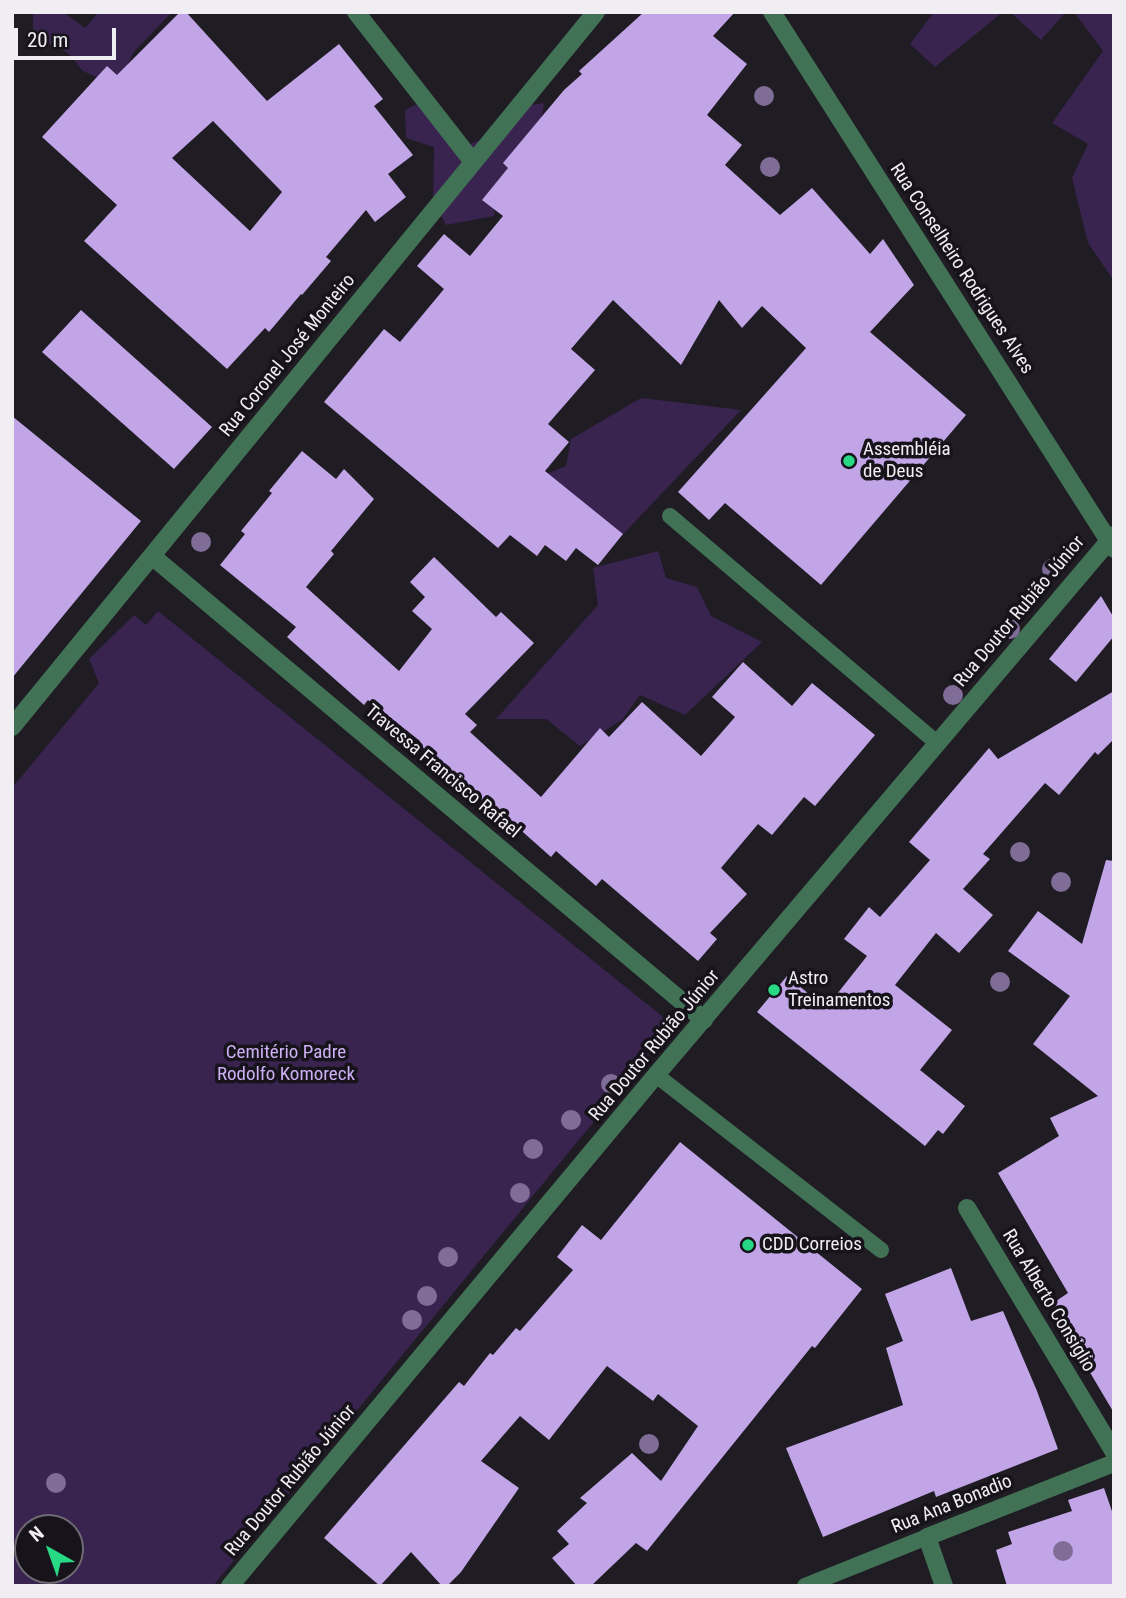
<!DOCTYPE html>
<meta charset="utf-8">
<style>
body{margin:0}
#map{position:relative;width:1126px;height:1598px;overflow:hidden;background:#1f1c24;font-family:"Roboto Condensed",sans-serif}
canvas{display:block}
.frame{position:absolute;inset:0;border:14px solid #f0eef3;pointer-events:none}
.north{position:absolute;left:14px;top:1514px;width:70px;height:70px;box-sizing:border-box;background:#16131a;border:2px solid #6d6b71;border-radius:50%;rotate:320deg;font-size:19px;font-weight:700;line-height:28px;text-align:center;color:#f0eef3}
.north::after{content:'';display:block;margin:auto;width:24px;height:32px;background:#27d885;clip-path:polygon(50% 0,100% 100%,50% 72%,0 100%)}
.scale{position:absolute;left:14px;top:28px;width:102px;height:32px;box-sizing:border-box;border:4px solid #f0eef3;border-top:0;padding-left:9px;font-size:21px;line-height:24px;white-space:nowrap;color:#f0eef3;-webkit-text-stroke:5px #16131a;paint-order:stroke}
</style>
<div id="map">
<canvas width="1126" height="1598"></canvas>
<div class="frame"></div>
<div class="north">N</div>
<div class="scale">20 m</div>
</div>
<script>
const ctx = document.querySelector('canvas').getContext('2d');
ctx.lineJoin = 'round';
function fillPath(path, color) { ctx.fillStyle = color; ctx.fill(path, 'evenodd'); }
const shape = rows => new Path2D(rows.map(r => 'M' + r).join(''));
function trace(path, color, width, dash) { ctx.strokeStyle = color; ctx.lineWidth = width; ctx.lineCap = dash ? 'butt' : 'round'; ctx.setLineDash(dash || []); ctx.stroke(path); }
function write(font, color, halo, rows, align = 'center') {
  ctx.font = font + ' "Roboto Condensed",sans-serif'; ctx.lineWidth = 7; ctx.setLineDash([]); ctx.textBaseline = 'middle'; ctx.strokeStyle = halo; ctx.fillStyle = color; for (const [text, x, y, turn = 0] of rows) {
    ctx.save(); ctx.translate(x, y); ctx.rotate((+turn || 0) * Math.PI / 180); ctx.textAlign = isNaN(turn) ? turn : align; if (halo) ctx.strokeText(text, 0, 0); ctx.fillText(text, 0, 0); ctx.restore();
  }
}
const green = shape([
 [63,12,85,28,99,12,172,12,134,52,116,86,83,71,68,53,33,36,33,13],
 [934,12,1003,12,935,67,910,44],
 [1010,12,1066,12,1041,40],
 [1074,12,1114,12,1114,281,1088,243,1072,178,1088,144,1052,123,1103,51],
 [427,99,469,145,512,125,531,105,544,103,536,156,497,186,494,216,446,225,433,202,434,147,406,138,405,110],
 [641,398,741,410,610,548,546,474,566,466,571,439],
 [658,551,666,578,697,587,711,616,762,642,685,715,640,695,622,720,580,746,546,719,496,719,598,605,593,568],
 [158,611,673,1025,213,1586,12,1586,12,788,99,683,89,659,134,615,146,625],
 [28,1528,70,1528,70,1570,28,1570]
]);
const building = shape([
 [180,12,186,12,267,101,339,44,383,99,374,106,413,155,388,174,406,197,375,222,366,210,326,257,331,261,302,295,301,294,269,332,265,328,227,369,84,241,117,205,42,137,107,66,117,75],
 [213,121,282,192,250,231,172,158],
 [644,12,735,12,713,36,747,64,707,115,742,145,725,165,780,215,812,188,870,254,883,239,914,285,870,332,966,415,821,585,725,503,709,520,678,492,806,348,762,306,742,328,719,300,681,365,613,300,571,349,595,370,548,424,569,442,545,471,623,534,598,565,576,548,566,561,545,545,537,556,510,535,498,548,324,402,384,329,400,342,444,289,417,266,444,234,470,256,503,216,482,200,508,168,503,163,564,90,582,74,579,71],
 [81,310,212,427,174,469,42,352],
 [12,416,141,521,12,678],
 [302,451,336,479,344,469,374,499,331,551,334,554,306,587,399,671,432,629,412,611,425,597,410,582,434,557,496,617,501,612,534,643,465,714,477,725,470,732,541,797,600,728,609,737,642,702,701,756,735,717,712,697,743,662,792,706,812,683,875,735,815,806,804,797,772,835,758,824,721,868,747,894,710,933,717,939,698,961,602,879,596,886,556,851,551,857,515,825,512,829,418,743,420,741,368,700,364,705,287,637,296,627,220,565,245,534,241,531,272,493,269,491],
 [1101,596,1114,618,1114,636,1076,682,1049,659],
 [1114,691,1114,739,1098,755,1095,752,1059,795,1045,783,983,854,990,859,963,889,993,915,959,953,936,933,895,985,952,1030,920,1070,965,1106,943,1134,938,1130,925,1146,757,1012,787,976,826,1008,867,956,844,939,869,907,880,917,930,860,909,842,989,748,998,759],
 [1106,860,1114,861,1114,1413,1050,1305,1068,1293,998,1173,1059,1136,1050,1118,1098,1096,1033,1044,1070,996,1008,951,1038,911,1082,944],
 [680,1142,862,1289,815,1348,812,1346,647,1551,636,1543,591,1586,577,1586,552,1558,569,1544,557,1531,587,1503,580,1498,632,1453,661,1481,698,1426,658,1394,653,1401,607,1366,549,1440,520,1416,481,1461,519,1488,461,1572,447,1586,442,1586,411,1552,380,1586,324,1538,459,1382,464,1386,490,1353,493,1355,516,1328,520,1331,573,1270,557,1257,582,1225,601,1240],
 [951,1268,971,1321,1003,1311,1037,1391,1058,1449,936,1497,934,1491,823,1537,786,1448,903,1405,886,1348,903,1341,885,1294],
 [1104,1488,1114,1517,1114,1586,1007,1586,996,1550,1012,1544,1008,1532,1072,1511,1068,1500]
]);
const lane = shape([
 [670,516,937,743],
 [656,1075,881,1250],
 [805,1586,927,1537]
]);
const street = shape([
 [356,12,473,162],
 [772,12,1114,549],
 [152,556,704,1020],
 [12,727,596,12],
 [967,1208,1114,1452],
 [230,1586,656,1075,1114,535],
 [944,1586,927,1537,1114,1463]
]);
const trees = [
 [764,96],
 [770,167],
 [201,542],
 [1052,569],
 [1010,629],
 [953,695],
 [1020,852],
 [1061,882],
 [1000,982],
 [611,1084],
 [571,1120],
 [533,1149],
 [520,1193],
 [448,1257],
 [427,1296],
 [412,1320],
 [649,1444],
 [56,1483],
 [1063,1551]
];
const markers = [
 [849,461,7,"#27d885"],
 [774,990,7,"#27d885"],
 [748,1245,7,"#27d885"]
];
const streetNames = [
 ["Rua Conselheiro Rodrigues Alves",961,269,57],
 ["Rua Coronel José Monteiro",288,356,-51],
 ["Rua Doutor Rubião Júnior",1020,612,-50],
 ["Travessa Francisco Rafael",442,772,40],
 ["Rua Doutor Rubião Júnior",655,1046,-50],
 ["Rua Alberto Consiglio",1048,1301,59],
 ["Rua Doutor Rubião Júnior",291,1481,-50],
 ["Rua Ana Bonadio",952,1505,-22]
];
const poiNames = [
 ["Assembléia",863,450],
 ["de Deus",863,472],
 ["Astro",788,979],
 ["Treinamentos",788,1001],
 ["CDD Correios",762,1245]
];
const parkNames = [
 ["Cemitério Padre",286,1053],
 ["Rodolfo Komoreck",286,1075]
];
fillPath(green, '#392450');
fillPath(building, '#c1a5e6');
trace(lane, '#427255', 16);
trace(street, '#427255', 18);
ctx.fillStyle = '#7f6d97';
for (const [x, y] of trees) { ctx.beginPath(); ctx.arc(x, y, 10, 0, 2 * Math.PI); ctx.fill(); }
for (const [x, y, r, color] of markers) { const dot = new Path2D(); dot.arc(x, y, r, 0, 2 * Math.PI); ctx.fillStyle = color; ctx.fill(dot); trace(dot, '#16131a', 2.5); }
write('19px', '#f0eef3', '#16131a', streetNames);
write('19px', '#f0eef3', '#16131a', poiNames, 'left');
write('19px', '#cdb0f5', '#16131a', parkNames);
</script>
